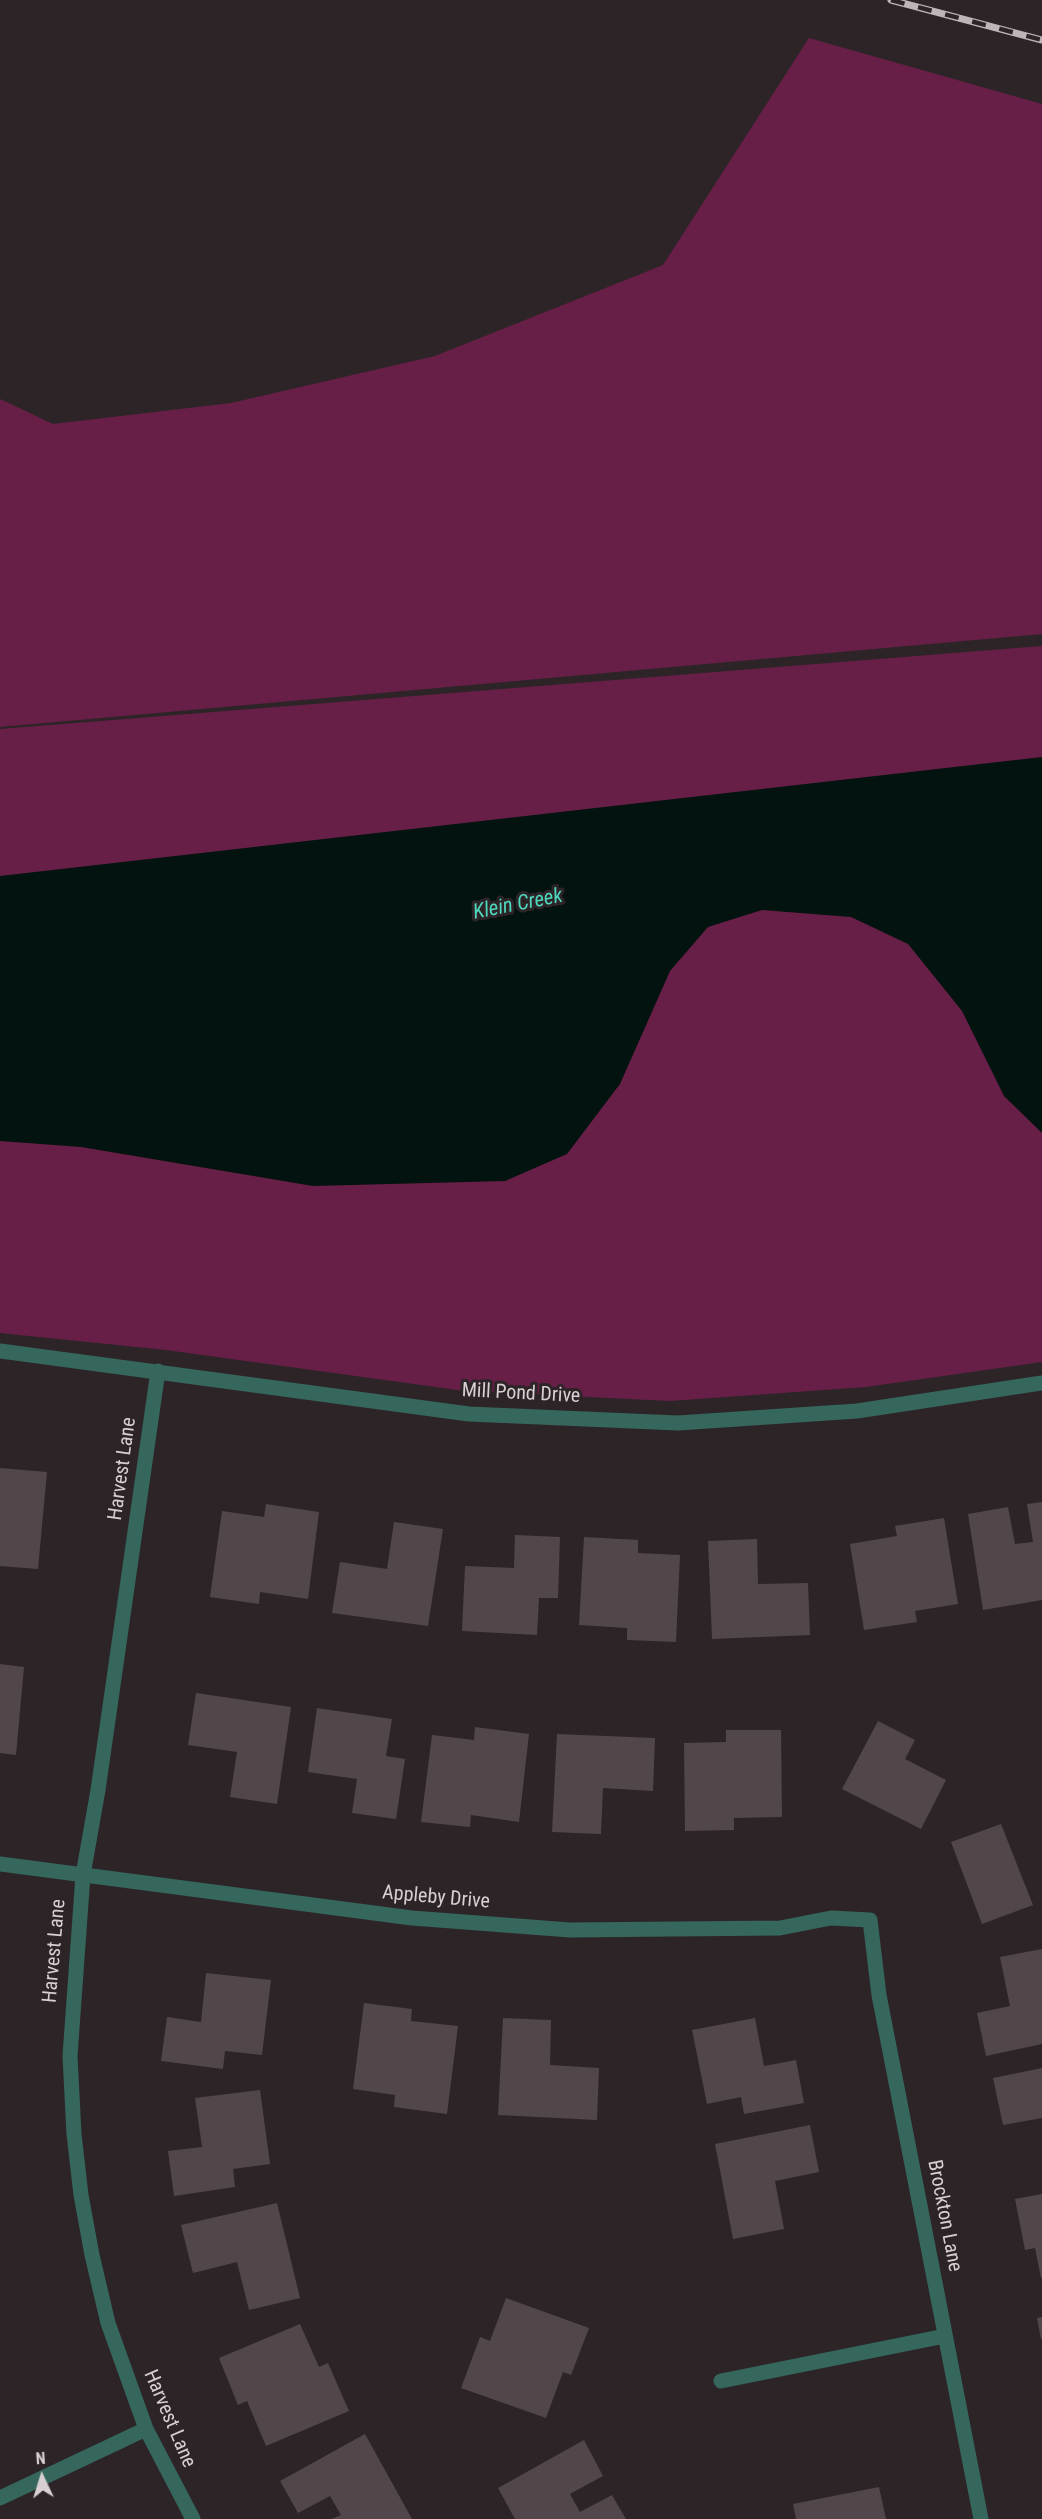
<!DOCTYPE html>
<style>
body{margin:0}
#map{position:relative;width:1042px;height:2519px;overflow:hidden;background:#2d2428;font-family:"Roboto Condensed",sans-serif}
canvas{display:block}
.north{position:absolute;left:12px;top:2447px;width:60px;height:60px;-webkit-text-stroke:4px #2d2428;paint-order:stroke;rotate:356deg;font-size:16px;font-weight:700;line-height:24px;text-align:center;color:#d7d0d3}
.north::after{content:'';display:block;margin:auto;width:21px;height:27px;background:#d7d0d3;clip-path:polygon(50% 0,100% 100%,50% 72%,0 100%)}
</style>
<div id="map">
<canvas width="1042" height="2519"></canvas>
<div class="north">N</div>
</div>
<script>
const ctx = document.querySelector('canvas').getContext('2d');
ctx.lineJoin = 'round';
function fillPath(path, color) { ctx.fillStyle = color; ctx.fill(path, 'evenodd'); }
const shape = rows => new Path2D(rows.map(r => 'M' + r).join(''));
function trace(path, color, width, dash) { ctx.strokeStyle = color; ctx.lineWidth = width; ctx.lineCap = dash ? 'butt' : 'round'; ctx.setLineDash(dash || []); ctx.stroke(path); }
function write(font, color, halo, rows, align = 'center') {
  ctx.font = font + ' "Roboto Condensed",sans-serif'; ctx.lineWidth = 6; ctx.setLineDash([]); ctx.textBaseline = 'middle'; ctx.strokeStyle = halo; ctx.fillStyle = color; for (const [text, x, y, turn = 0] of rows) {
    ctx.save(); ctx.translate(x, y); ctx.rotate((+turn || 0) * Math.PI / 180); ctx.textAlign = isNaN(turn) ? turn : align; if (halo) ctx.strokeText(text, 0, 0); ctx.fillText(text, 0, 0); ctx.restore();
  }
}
const green = shape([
 [809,38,1042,104,1042,634,0,727,0,399,53,424,231,403,435,356,663,265],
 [1042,646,1042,1362,866,1387,670,1401,465,1391,166,1350,0,1333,0,729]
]);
const water = shape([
 [1042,757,1042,1133,1004,1096,962,1011,908,944,851,917,762,910,708,927,670,971,620,1084,567,1154,505,1181,313,1186,81,1147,0,1141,0,876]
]);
const building = shape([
 [0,1468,47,1472,38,1569,0,1566],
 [1042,1502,1042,1600,983,1610,968,1514,1008,1507,1015,1544,1033,1542,1027,1504],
 [266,1504,319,1512,308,1599,260,1592,259,1604,210,1597,222,1511,264,1517],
 [944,1518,958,1604,915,1611,917,1622,864,1630,850,1544,897,1536,895,1526],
 [394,1522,443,1529,428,1626,332,1613,340,1562,387,1569],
 [515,1535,560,1537,558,1598,539,1598,537,1635,462,1631,465,1566,514,1568],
 [584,1537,638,1540,638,1553,680,1555,676,1642,627,1640,627,1628,579,1625],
 [757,1539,758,1584,808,1583,810,1635,712,1639,708,1541],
 [0,1664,24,1667,16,1755,0,1753],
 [196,1693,291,1707,277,1804,230,1797,237,1752,188,1745],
 [317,1708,392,1719,386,1756,405,1759,396,1819,352,1813,357,1779,308,1772],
 [878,1721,915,1740,905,1759,946,1780,921,1829,842,1789],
 [475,1727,529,1734,519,1822,471,1815,470,1827,421,1822,432,1735,474,1740],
 [726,1730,781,1730,782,1817,734,1818,734,1830,685,1831,684,1743,726,1742],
 [557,1734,655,1738,653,1791,603,1788,601,1834,552,1832],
 [1001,1824,1033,1905,982,1924,951,1842],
 [1042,1949,1042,2044,986,2056,977,2013,1010,2006,1000,1957],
 [206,1973,271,1980,262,2055,225,2051,223,2069,161,2061,167,2017,201,2022],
 [364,2003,412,2009,411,2021,458,2026,447,2114,394,2107,395,2095,353,2089],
 [503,2018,551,2020,550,2065,599,2068,597,2120,498,2115],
 [755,2018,764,2066,796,2060,804,2103,744,2114,741,2097,707,2104,692,2030],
 [1042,2068,1042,2118,1003,2125,993,2078],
 [260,2090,270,2164,233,2169,235,2187,174,2196,168,2151,202,2147,195,2098],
 [810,2125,819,2172,775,2181,784,2229,733,2239,715,2144],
 [1042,2194,1042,2278,1041,2278,1035,2248,1025,2250,1015,2199],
 [277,2203,300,2298,249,2310,237,2262,193,2273,181,2225],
 [506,2298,589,2328,571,2375,563,2372,546,2418,461,2388,480,2337,490,2341],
 [1042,2317,1042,2339,1041,2339,1037,2318],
 [300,2324,319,2367,328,2363,349,2411,266,2446,247,2401,238,2405,219,2358],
 [365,2434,412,2519,332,2519,341,2515,330,2496,298,2513,280,2481],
 [584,2440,603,2476,570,2494,580,2512,612,2495,626,2519,515,2519,498,2488],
 [879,2487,886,2519,796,2519,793,2504]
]);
const minor = shape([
 [0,1351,469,1414,678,1423,857,1411,1042,1383],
 [158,1371,98,1790,83,1875,70,2056,74,2134,81,2195,92,2255,108,2323,146,2429,193,2519],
 [0,1864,412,1918,570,1930,780,1928,831,1918,870,1920,879,1995,981,2519],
 [721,2381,945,2336],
 [0,2498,146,2429]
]);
const rail = shape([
 [891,0,1042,40]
]);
const streetNames = [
 ["Mill Pond Drive",521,1394,3],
 ["Harvest Lane",123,1469,-82],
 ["Appleby Drive",436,1898,5],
 ["Harvest Lane",55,1951,-85],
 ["Brockton Lane",944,2216,79],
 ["Harvest Lane",169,2419,67]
];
const waterNames = [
 ["Klein Creek",518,905,-11]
];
fillPath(green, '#681f47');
fillPath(water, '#031310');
fillPath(building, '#51474b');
trace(minor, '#35675c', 15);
trace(rail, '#bdb5b8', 7);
trace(rail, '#2d2428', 4.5, [14]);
write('20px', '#d7d0d3', '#2d2428', streetNames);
write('italic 21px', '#4dd9be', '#2d2428', waterNames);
</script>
